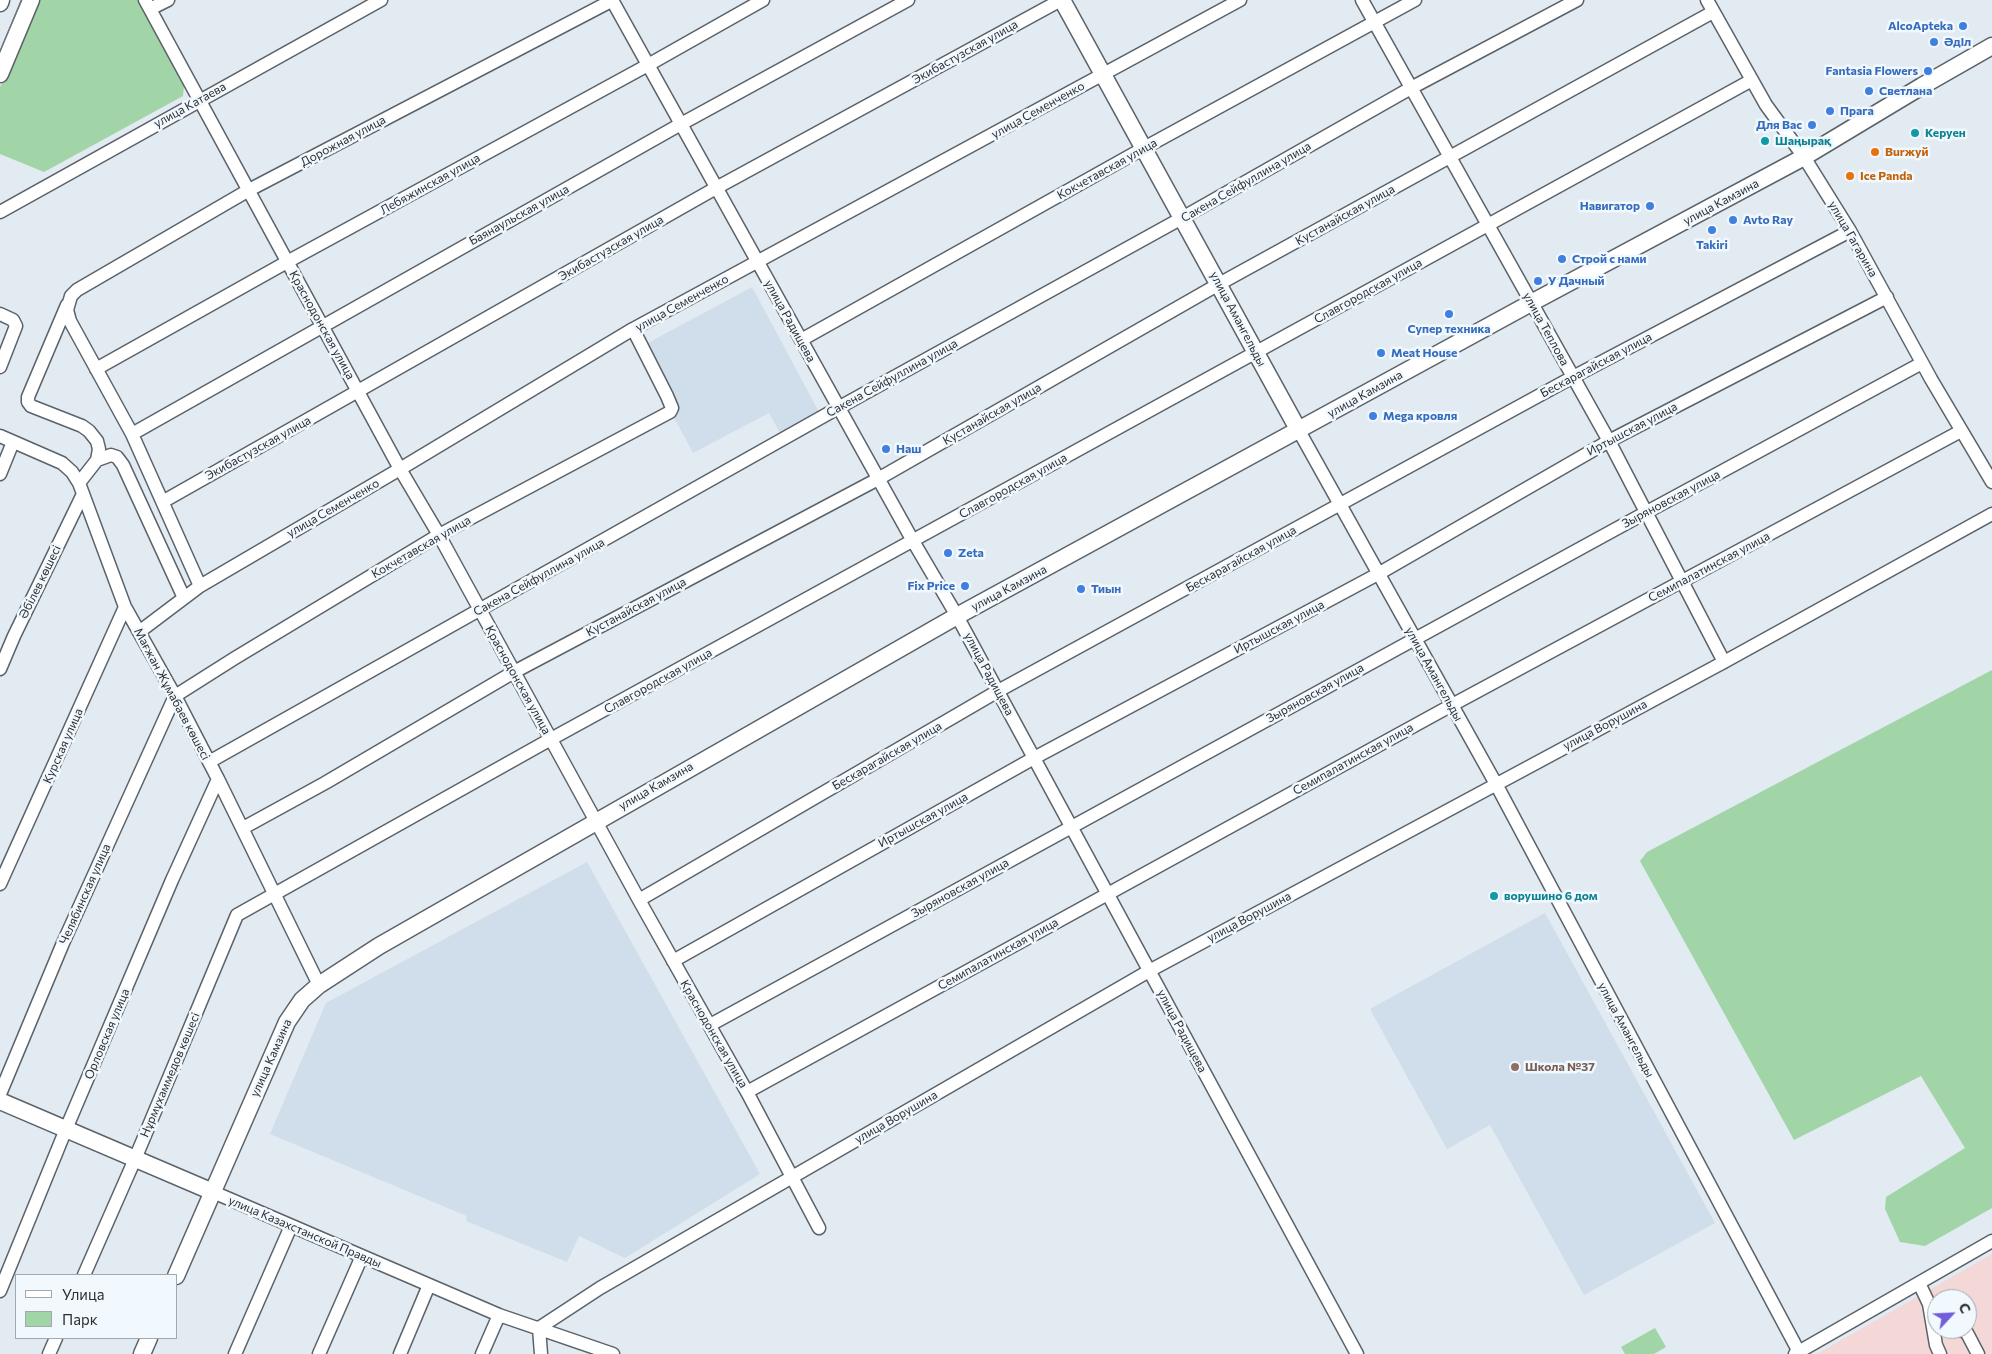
<!DOCTYPE html>
<meta charset="utf-8">
<style>
body{margin:0}
#map{position:relative;width:1992px;height:1354px;overflow:hidden;background:#e2eaf2;font-family:Commissioner,sans-serif}
canvas{display:block}
.legend{position:absolute;left:15px;top:1274px;width:162px;height:65px;box-sizing:border-box;background:#f1f8fe;border:1px solid #a2a8ac;margin:0;padding:6px 9px;list-style:none;font-size:15px;color:#2c2f32}
.legend li{display:flex;align-items:center;gap:10px;height:25px}
.legend b{width:25px;border:1px solid #a2a8ac}
.north{position:absolute;left:1927px;top:1289px;width:50px;height:50px;box-sizing:border-box;background:#f1f8fe;border:1px solid #a2a8ac;border-radius:50%;rotate:65deg;font-size:14px;font-weight:700;line-height:20px;text-align:center;color:#2c2f32}
.north::after{content:'';display:block;margin:auto;width:18px;height:22px;background:#715ed8;clip-path:polygon(50% 0,100% 100%,50% 72%,0 100%)}
</style>
<div id="map">
<canvas width="1992" height="1354"></canvas>
<ul class="legend">
<li><b style="height:6px;background:#fff"></b>Улица</li>
<li><b style="height:14px;background:#a1d5a8"></b>Парк</li>
</ul>
<div class="north">С</div>
</div>
<script>
const ctx = document.querySelector('canvas').getContext('2d');
ctx.lineJoin = 'round';
function fillPath(path, color) { ctx.fillStyle = color; ctx.fill(path, 'evenodd'); }
const shape = rows => new Path2D(rows.map(r => 'M' + r).join(''));
function trace(path, color, width, dash) { ctx.strokeStyle = color; ctx.lineWidth = width; ctx.lineCap = dash ? 'butt' : 'round'; ctx.setLineDash(dash || []); ctx.stroke(path); }
function write(font, color, halo, rows, align = 'center') {
  ctx.font = font + ' Commissioner,sans-serif'; ctx.lineWidth = 5; ctx.setLineDash([]); ctx.textBaseline = 'middle'; ctx.strokeStyle = halo; ctx.fillStyle = color; for (const [text, x, y, turn = 0] of rows) {
    ctx.save(); ctx.translate(x, y); ctx.rotate((+turn || 0) * Math.PI / 180); ctx.textAlign = isNaN(turn) ? turn : align; if (halo) ctx.strokeText(text, 0, 0); ctx.fillText(text, 0, 0); ctx.restore();
  }
}
const industrial = shape([
 [1992,1254,1992,1354,1817,1354],
 [1937,1299,1967,1299,1967,1329,1937,1329]
]);
const built = shape([
 [752,287,820,414,781,435,769,413,693,453,637,349],
 [587,862,760,1174,625,1258,579,1236,567,1262,466,1221,467,1216,270,1134,326,1003],
 [1545,913,1715,1223,1584,1295,1490,1125,1447,1149,1370,1009]
]);
const green = shape([
 [38,0,141,0,185,76,183,96,44,172,0,154,0,87],
 [1992,670,1992,1208,1925,1246,1900,1242,1885,1209,1886,1197,1965,1148,1921,1076,1794,1140,1640,861,1647,852],
 [1655,1328,1666,1347,1654,1354,1625,1354,1621,1347]
]);
const minor = shape([
 [145,0,400,469,439,535,639,900,747,1092,819,1228],
 [612,0,913,541,957,616,1357,1354],
 [1362,0,1609,441,1724,662],
 [1707,0,1766,105,1804,157,1850,231,1931,379,1992,482],
 [150,9,168,0],
 [0,212,381,0],
 [67,305,28,397,28,402,31,406,82,426,89,431,97,441,99,449,97,460],
 [0,314,13,320,16,326,0,367],
 [801,340,1144,148,1415,0],
 [96,369,287,262,648,65,763,0],
 [1299,431,1496,784,1799,1352],
 [132,434,681,124,908,0],
 [0,436,62,463,72,472,79,483,125,607,175,696,218,779,319,985],
 [0,474,13,442],
 [79,483,97,460,111,455,117,457,123,465,184,598],
 [164,501,716,188,1061,0],
 [200,586,132,434,70,321,67,310,71,296,77,290,249,190,613,0],
 [139,632,200,586,400,469,633,329,1240,0],
 [0,669,14,636,82,496],
 [209,762,838,408,1182,218,1411,88,1577,0],
 [243,828,325,783,514,672,878,479,1219,284,1713,12],
 [0,884,125,607],
 [639,900,998,691,1573,377,1850,231],
 [673,961,1034,758,1378,574,1609,441,1887,297],
 [710,1025,1645,513,1922,363],
 [747,1092,1452,705,1961,431],
 [0,1094,63,943,175,696,235,658,439,535,670,412,672,408,667,396,633,329],
 [213,1192,499,1315,613,1354],
 [84,1275,135,1159,237,915,551,739,1752,80],
 [1919,1283,1929,1304,1936,1345,1940,1354],
 [0,1291,66,1129,172,880,218,779],
 [1959,1329,1967,1333,1978,1354],
 [49,1354,56,1338],
 [235,1354,291,1226],
 [319,1354,362,1256],
 [400,1354,429,1285],
 [482,1354,499,1315],
 [541,1354,539,1328,600,1288,1149,971,1724,662,1992,514],
 [1795,1354,1992,1241]
]);
const major = shape([
 [1062,0,1299,431],
 [0,3,1,0],
 [0,74,31,0],
 [0,1101,213,1192],
 [176,1276,287,1022,302,1000,319,985,379,946,957,616,1531,303,1804,157,1922,86,1992,46],
 [142,1354,149,1338]
]);
const tram = shape([
 [0,51,22,0]
]);
const markers = [
 [1963,26,5,"#3f7fe0"],
 [1934,42,5,"#3f7fe0"],
 [1928,71,5,"#3f7fe0"],
 [1869,91,5,"#3f7fe0"],
 [1830,111,5,"#3f7fe0"],
 [1812,125,5,"#3f7fe0"],
 [1915,133,5,"#0f9aa8"],
 [1765,141,5,"#0f9aa8"],
 [1875,152,5,"#e8710a"],
 [1850,176,5,"#e8710a"],
 [1650,206,5,"#3f7fe0"],
 [1733,220,5,"#3f7fe0"],
 [1712,230,5,"#3f7fe0"],
 [1562,259,5,"#3f7fe0"],
 [1538,281,5,"#3f7fe0"],
 [1449,314,5,"#3f7fe0"],
 [1381,353,5,"#3f7fe0"],
 [1373,416,5,"#3f7fe0"],
 [886,449,5,"#3f7fe0"],
 [948,553,5,"#3f7fe0"],
 [965,586,5,"#3f7fe0"],
 [1081,589,5,"#3f7fe0"],
 [1494,896,5,"#0f9aa8"],
 [1515,1067,5,"#8d6e63"]
];
const shopNames = [
 ["AlcoApteka",1953,26,"right"],
 ["Әділ",1944,42],
 ["Fantasia Flowers",1918,71,"right"],
 ["Светлана",1879,91],
 ["Прага",1840,111],
 ["Для Вас",1802,125,"right"],
 ["Навигатор",1640,206,"right"],
 ["Avto Ray",1743,220],
 ["Takiri",1712,245,"center"],
 ["Строй с нами",1572,259],
 ["У Дачный",1548,281],
 ["Супер техника",1449,329,"center"],
 ["Meat House",1391,353],
 ["Mega кровля",1383,416],
 ["Наш",896,449],
 ["Zeta",958,553],
 ["Fix Price",955,586,"right"],
 ["Тиын",1091,589]
];
const streetNames = [
 ["Экибастузская улица",965,52,-29],
 ["улица Катаева",190,105,-29],
 ["улица Семенченко",1038,110,-29],
 ["Дорожная улица",343,141,-28],
 ["Кокчетавская улица",1107,169,-29],
 ["Сакена Сейфуллина улица",1246,182,-30],
 ["Лебяжинская улица",430,184,-29],
 ["улица Камзина",1721,202,-28],
 ["Баянаульская улица",519,215,-29],
 ["Кустанайская улица",1345,215,-29],
 ["улица Гагарина",1853,239,60],
 ["Экибастузская улица",611,248,-30],
 ["Славгородская улица",1368,291,-29],
 ["улица Семенченко",682,303,-29],
 ["улица Амангельды",1238,319,62],
 ["улица Радищева",790,321,61],
 ["Краснодонская улица",322,325,61],
 ["улица Теплова",1546,329,61],
 ["Бескарагайская улица",1596,365,-28],
 ["Сакена Сейфуллина улица",892,378,-29],
 ["улица Камзина",1365,394,-29],
 ["Кустанайская улица",992,414,-30],
 ["Иртышская улица",1632,429,-28],
 ["Экибастузская улица",258,448,-29],
 ["Славгородская улица",1013,486,-29],
 ["Зыряновская улица",1671,499,-28],
 ["улица Семенченко",333,508,-30],
 ["Кокчетавская улица",421,547,-30],
 ["Бескарагайская улица",1241,559,-29],
 ["Семипалатинская улица",1709,567,-28],
 ["Сакена Сейфуллина улица",539,577,-29],
 ["Әбілев көшесі",40,582,-64],
 ["улица Камзина",1009,588,-28],
 ["Кустанайская улица",636,607,-28],
 ["Иртышская улица",1279,627,-28],
 ["улица Радищева",989,674,62],
 ["улица Амангельды",1434,674,61],
 ["Краснодонская улица",518,680,61],
 ["Славгородская улица",658,681,-29],
 ["Зыряновская улица",1315,693,-29],
 ["Мағжан Жұмабаев көшесі",172,694,62],
 ["улица Ворушина",1605,725,-28],
 ["Курская улица",63,746,-66],
 ["Бескарагайская улица",887,756,-30],
 ["Семипалатинская улица",1353,759,-29],
 ["улица Камзина",656,786,-30],
 ["Иртышская улица",923,820,-29],
 ["Зыряновская улица",960,888,-29],
 ["Челябинская улица",85,894,-66],
 ["улица Ворушина",1249,917,-28],
 ["Семипалатинская улица",998,954,-29],
 ["улица Амангельды",1626,1030,62],
 ["улица Радищева",1182,1031,62],
 ["Орловская улица",107,1034,-67],
 ["Краснодонская улица",714,1034,60],
 ["улица Камзина",271,1058,-66],
 ["Нұрмұхаммедов көшесі",170,1075,-67],
 ["улица Ворушина",896,1117,-30],
 ["улица Казахстанской Правды",305,1232,23]
];
const cultureNames = [
 ["Керуен",1925,133],
 ["Шаңырақ",1775,141],
 ["ворушино 6 дом",1504,896]
];
const foodNames = [
 ["Burжуй",1885,152],
 ["Ice Panda",1860,176]
];
const educationNames = [
 ["Школа №37",1525,1067]
];
fillPath(industrial, '#f3d8d7');
fillPath(built, '#d0ddea');
fillPath(green, '#a1d5a8');
trace(minor, '#5b6269', 15);
trace(major, '#5b6269', 19);
trace(minor, '#fff', 12);
trace(major, '#fff', 16);
trace(tram, '#777c81', 1);
for (const [x, y, r, color] of markers) { const dot = new Path2D(); dot.arc(x, y, r, 0, 2 * Math.PI); ctx.fillStyle = color; ctx.fill(dot); trace(dot, '#f1f8fe', 2); }
write('bold 12px', '#366cbe', '#f1f8fe', shopNames, 'left');
write('12px', '#2c2f32', '#f1f8fe', streetNames);
write('bold 12px', '#0d838f', '#f1f8fe', cultureNames, 'left');
write('bold 12px', '#c56008', '#f1f8fe', foodNames, 'left');
write('bold 12px', '#785e54', '#f1f8fe', educationNames, 'left');
</script>
